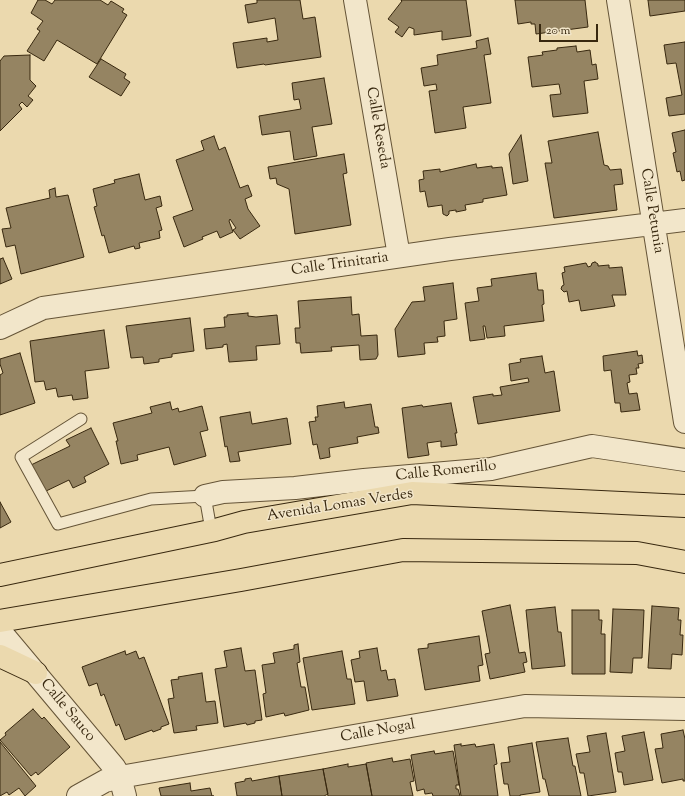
<!DOCTYPE html>
<style>
body{margin:0}
#map{position:relative;width:685px;height:796px;overflow:hidden;background:#ebd9ae;font-family:"Sorts Mill Goudy",serif}
canvas{display:block}
.scale{position:absolute;left:539px;top:24px;width:59px;height:18px;box-sizing:border-box;border:2px solid #38280f;border-top:0;padding-left:5px;font-size:12px;line-height:14px;white-space:nowrap;color:#38280f;-webkit-text-stroke:3px #f2e6ca;paint-order:stroke}
</style>
<div id="map">
<canvas width="685" height="796"></canvas>
<div class="scale">20 m</div>
</div>
<script>
const ctx = document.querySelector('canvas').getContext('2d');
ctx.lineJoin = 'round';
function fillPath(path, color) { ctx.fillStyle = color; ctx.fill(path, 'evenodd'); }
const shape = rows => new Path2D(rows.map(r => 'M' + r).join(''));
function trace(path, color, width, dash) { ctx.strokeStyle = color; ctx.lineWidth = width; ctx.lineCap = dash ? 'butt' : 'round'; ctx.setLineDash(dash || []); ctx.stroke(path); }
function write(font, color, halo, rows, align = 'center') {
  ctx.font = font + ' "Sorts Mill Goudy",serif'; ctx.lineWidth = 3; ctx.setLineDash([]); ctx.textBaseline = 'middle'; ctx.strokeStyle = halo; ctx.fillStyle = color; for (const [text, x, y, turn = 0] of rows) {
    ctx.save(); ctx.translate(x, y); ctx.rotate((+turn || 0) * Math.PI / 180); ctx.textAlign = isNaN(turn) ? turn : align; if (halo) ctx.strokeText(text, 0, 0); ctx.fillText(text, 0, 0); ctx.restore();
  }
}
const building = shape([
 [38,0,45,0,52,4,55,0,100,0,108,5,111,1,124,9,122,12,127,15,97,64,57,40,44,61,27,51,40,31,37,29,43,21,31,13,38,0],
 [257,0,300,0,303,19,315,17,321,57,265,65,264,64,237,68,233,43,267,38,267,42,278,40,275,18,248,23,245,5,257,3,257,0],
 [401,0,466,0,471,36,442,40,442,31,414,35,414,29,409,27,402,37,395,32,399,27,388,19,402,1,401,0],
 [515,0,585,0,588,27,536,34,535,24,531,24,531,22,518,24,515,0],
 [648,0,685,0,685,11,650,16,648,0],
 [488,38,491,54,484,55,491,103,463,107,466,128,435,133,429,91,437,90,436,84,424,86,421,68,438,65,437,55,477,48,476,41,488,38],
 [685,42,685,114,669,116,666,98,682,95,676,63,667,64,664,45,685,42],
 [576,46,577,52,590,50,592,65,596,64,598,79,584,81,588,113,553,117,550,95,561,94,559,84,532,87,528,57,543,55,542,52,557,50,557,48,576,46],
 [30,55,30,80,36,86,28,96,33,100,27,107,22,102,19,105,22,109,0,131,0,61,4,56,30,55],
 [101,59,126,74,124,78,130,82,121,96,89,77,101,59],
 [324,78,332,124,312,127,317,156,294,160,290,131,262,135,259,116,301,109,299,99,294,100,292,83,324,78],
 [685,130,685,180,682,181,680,171,677,172,673,153,676,152,672,133,685,130],
 [598,132,604,165,608,166,610,170,621,169,623,184,614,185,617,210,554,218,545,163,552,163,548,141,598,132],
 [521,135,528,181,513,184,509,154,521,135],
 [214,136,219,150,225,147,240,188,248,185,252,196,245,199,248,209,260,226,240,239,233,230,236,228,230,219,229,221,233,232,220,238,217,231,202,237,203,239,184,247,173,217,193,210,176,160,204,150,201,141,214,136],
 [344,154,347,173,343,174,351,225,295,234,289,189,277,184,276,178,270,179,268,167,344,154],
 [476,164,477,168,492,166,492,168,502,167,507,195,483,199,483,202,465,205,466,210,456,212,456,210,449,211,449,214,447,216,443,214,442,205,428,207,425,191,420,192,419,180,424,179,423,171,440,169,440,172,476,164],
 [139,174,145,200,160,196,162,206,156,208,162,230,159,231,160,238,139,243,140,248,135,249,134,246,109,253,104,235,102,236,94,207,97,206,93,189,115,183,114,180,139,174],
 [55,188,56,197,68,195,84,257,21,274,15,245,6,247,2,229,11,228,6,208,50,198,49,190,55,188],
 [3,258,12,279,0,284,0,259,3,258],
 [595,262,598,264,598,266,609,265,609,268,622,267,626,295,612,295,615,306,581,311,579,300,569,302,567,291,564,292,561,289,562,286,564,285,562,273,565,272,564,267,586,263,588,267,591,266,592,263,595,262],
 [536,273,538,290,543,290,544,304,542,305,544,321,504,326,505,336,487,338,485,326,483,326,485,339,470,341,465,303,479,301,477,288,492,286,491,279,536,273],
 [453,283,457,319,444,321,445,336,437,337,438,342,424,343,425,354,398,357,395,329,412,302,425,301,423,287,453,283],
 [351,297,352,315,359,314,361,336,377,335,378,355,376,359,360,360,359,345,331,347,332,351,301,353,300,343,296,343,295,328,300,328,298,301,351,297],
 [248,313,248,316,256,317,277,315,280,344,256,346,257,360,229,362,227,344,223,345,223,347,206,349,204,329,225,327,224,317,227,317,227,315,248,313],
 [190,318,194,351,172,354,172,357,159,359,159,362,144,364,143,357,131,358,126,326,190,318],
 [104,330,109,368,85,371,88,398,73,400,72,395,58,397,56,388,46,390,44,381,35,382,30,341,104,330],
 [637,351,638,356,642,355,643,363,638,364,639,368,636,368,637,374,629,375,630,382,627,383,629,394,637,393,640,410,621,412,620,403,615,403,611,370,604,371,603,356,637,351],
 [20,353,35,403,0,415,0,375,3,373,0,364,0,359,20,353],
 [542,356,545,373,554,371,560,411,478,424,473,397,493,394,493,396,502,395,500,387,529,382,528,378,511,381,509,364,521,362,520,359,542,356],
 [170,402,172,410,178,408,179,412,202,406,208,430,200,432,206,456,174,465,169,447,137,455,138,460,121,464,116,441,118,441,113,423,152,413,150,407,170,402],
 [344,402,345,408,371,404,375,427,378,427,379,433,357,437,358,443,329,448,330,457,320,459,317,444,313,445,309,422,316,421,315,417,318,417,317,406,344,402],
 [451,403,457,433,455,433,457,445,441,447,441,441,427,443,429,455,408,458,402,408,422,405,423,407,451,403],
 [250,412,252,424,287,418,291,444,238,452,240,461,230,462,227,446,225,447,220,417,250,412],
 [91,428,109,464,84,477,86,482,73,488,69,480,44,492,31,465,70,446,66,440,91,428],
 [0,502,11,522,0,528,0,502],
 [510,605,519,653,525,652,527,662,523,663,525,672,490,679,485,654,490,653,482,611,510,605],
 [652,606,679,608,678,620,681,620,680,635,683,635,682,655,672,654,671,669,648,668,652,606],
 [555,607,558,632,561,632,565,666,532,669,526,610,555,607],
 [613,609,644,610,642,658,633,658,632,673,610,672,613,609],
 [572,610,599,610,599,620,602,620,601,634,605,634,605,674,572,674,572,610],
 [479,636,483,665,478,666,480,681,425,690,418,649,428,648,428,644,479,636],
 [298,644,300,662,297,663,301,687,305,687,309,710,285,716,284,713,266,717,263,694,266,693,262,665,275,663,273,653,294,649,294,645,298,644],
 [241,648,245,671,255,670,262,720,255,721,255,723,247,725,246,723,224,727,215,669,227,667,224,651,241,648],
 [377,648,381,671,386,670,388,680,395,679,398,696,367,701,364,681,355,682,351,660,360,658,359,651,377,648],
 [125,651,126,655,136,651,139,659,144,657,169,724,161,727,161,729,153,732,152,730,125,740,119,724,116,726,104,694,101,696,97,683,89,686,82,667,125,651],
 [342,651,347,679,351,679,355,704,312,710,303,658,342,651],
 [202,673,206,702,215,701,218,723,196,726,197,730,174,733,168,699,174,698,171,680,179,679,178,677,202,673],
 [33,709,42,719,44,717,70,747,38,775,36,772,31,776,0,740,6,735,5,733,33,709],
 [683,730,685,739,685,781,683,781,683,779,662,783,655,749,663,748,661,734,683,730],
 [644,732,653,780,624,785,622,772,618,772,615,753,625,751,622,736,644,732],
 [606,733,616,792,588,796,584,773,580,773,576,754,590,752,587,736,606,733],
 [568,738,573,766,575,766,581,796,549,796,545,779,543,779,536,742,568,738],
 [0,742,36,786,25,796,19,788,9,795,7,792,0,796,0,742],
 [532,743,540,792,520,795,520,796,510,796,508,784,504,784,501,763,510,762,508,747,532,743],
 [461,744,461,746,475,744,476,747,494,744,497,764,494,765,498,796,461,796,454,745,461,744],
 [434,751,435,754,453,751,459,785,456,785,456,789,458,789,460,796,433,796,432,793,425,794,424,789,417,791,411,755,434,751],
 [392,758,393,762,410,759,414,781,410,782,413,796,372,796,366,763,392,758],
 [348,764,348,767,366,764,372,796,328,796,323,769,348,764],
 [323,769,328,794,324,796,282,796,279,776,323,769],
 [279,776,282,796,237,796,235,783,245,781,245,779,251,778,252,781,279,776],
 [190,783,191,791,210,788,212,796,214,796,161,796,159,788,190,783]
]);
const lane = shape([
 [81,419,21,457,58,524,151,499,205,496,211,530]
]);
const street = shape([
 [355,0,399,256],
 [618,0,685,422],
 [0,328,43,308,450,249,685,220],
 [205,496,223,492,295,488,364,480,491,469,592,446,685,460],
 [0,631,114,767,120,777,125,796],
 [78,796,105,781,120,777,525,706,685,709]
]);
const primary = shape([
 [0,575,215,530,244,522,412,493,685,506],
 [0,621,241,580,403,550,637,553,685,562],
 [0,656,36,673]
]);
const streetNames = [
 ["Calle Reseda",377,128,80],
 ["Calle Petunia",651,211,81],
 ["Calle Trinitaria",340,265,-8],
 ["Calle Romerillo",446,472,-6],
 ["Avenida Lomas Verdes",340,506,-9],
 ["Calle Sauco",67,711,50],
 ["Calle Nogal",378,732,-10]
];
fillPath(building, '#958462');
trace(building, '#38280f', 1);
trace(lane, '#655437', 13);
trace(street, '#655437', 24);
trace(primary, '#38280f', 24);
trace(lane, '#f2e6ca', 11);
trace(street, '#f2e6ca', 22);
trace(primary, '#ebd9ae', 22);
write('15px', '#38280f', '#f2e6ca', streetNames);
</script>
